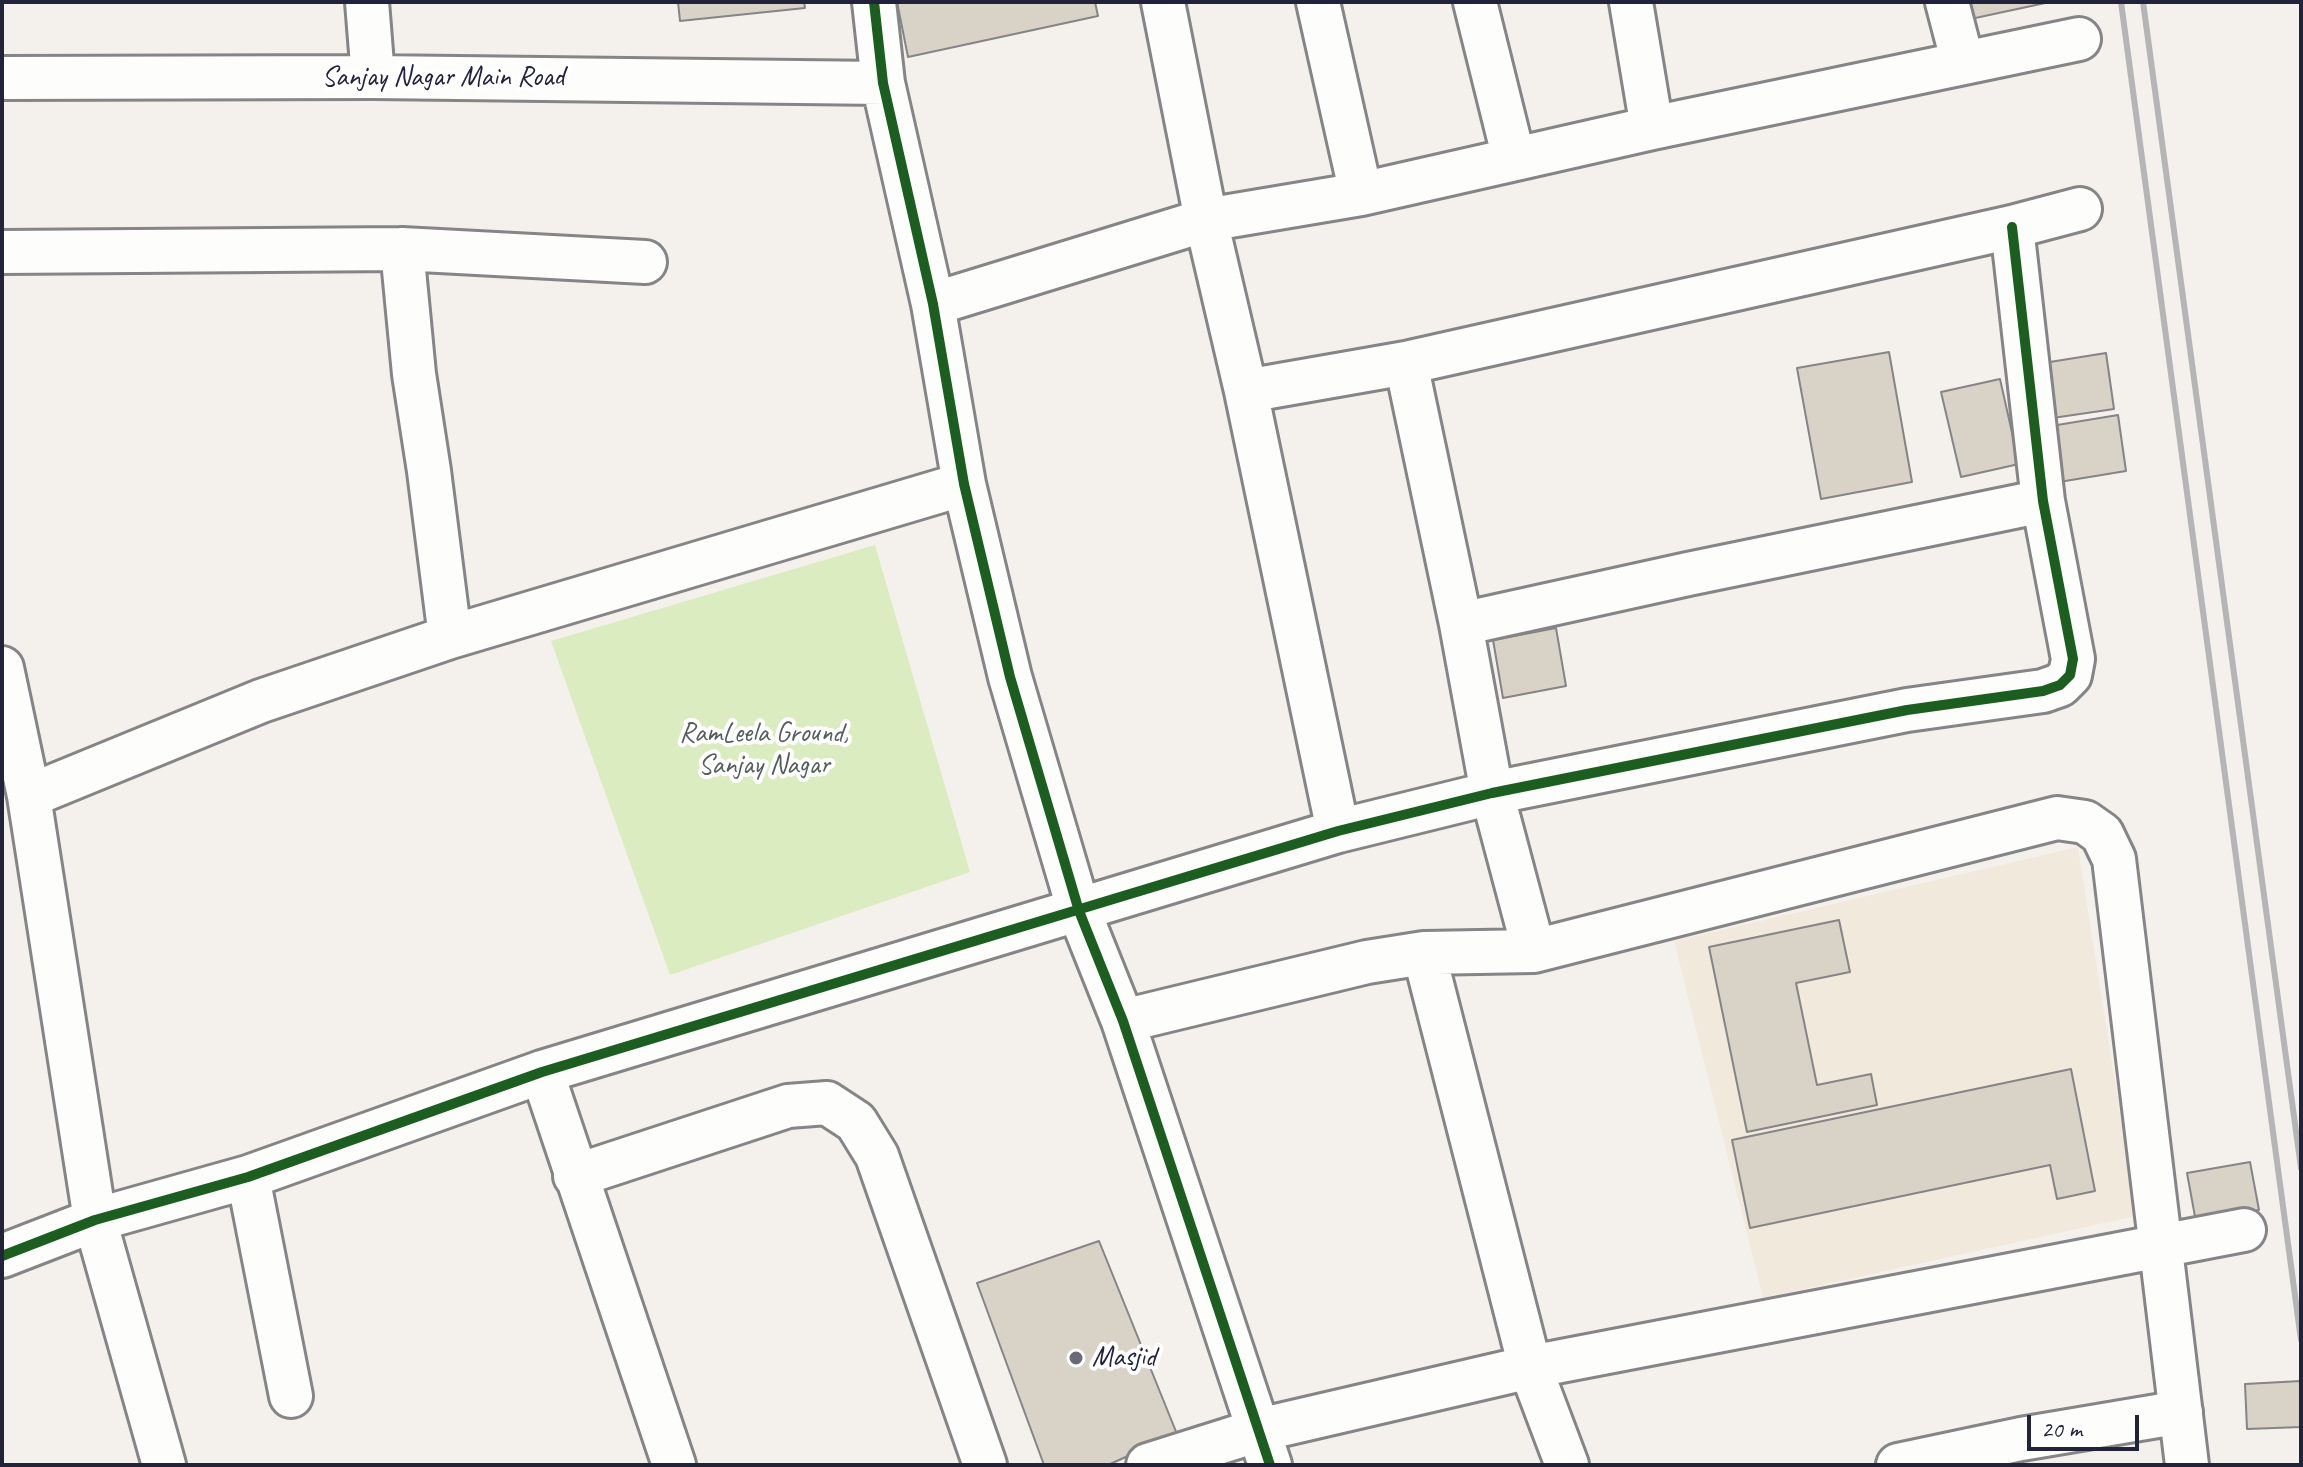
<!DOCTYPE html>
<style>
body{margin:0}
#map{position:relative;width:2303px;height:1467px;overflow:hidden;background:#f4f1ec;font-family:Caveat,sans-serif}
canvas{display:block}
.frame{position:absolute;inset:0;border:4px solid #22223b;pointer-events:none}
.scale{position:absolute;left:2027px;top:1415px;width:112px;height:36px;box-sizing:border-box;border:4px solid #22223b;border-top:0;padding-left:10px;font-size:24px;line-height:28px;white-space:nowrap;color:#22223b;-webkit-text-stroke:6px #fff;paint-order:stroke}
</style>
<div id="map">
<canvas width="2303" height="1467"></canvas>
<div class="frame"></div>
<div class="scale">20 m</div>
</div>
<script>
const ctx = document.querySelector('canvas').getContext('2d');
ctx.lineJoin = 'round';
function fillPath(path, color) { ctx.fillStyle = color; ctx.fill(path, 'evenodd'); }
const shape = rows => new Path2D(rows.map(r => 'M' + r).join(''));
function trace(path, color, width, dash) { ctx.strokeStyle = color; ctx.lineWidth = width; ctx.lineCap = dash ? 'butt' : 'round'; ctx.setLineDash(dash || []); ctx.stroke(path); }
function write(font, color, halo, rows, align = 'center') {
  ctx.font = font + ' Caveat,sans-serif'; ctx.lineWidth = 8; ctx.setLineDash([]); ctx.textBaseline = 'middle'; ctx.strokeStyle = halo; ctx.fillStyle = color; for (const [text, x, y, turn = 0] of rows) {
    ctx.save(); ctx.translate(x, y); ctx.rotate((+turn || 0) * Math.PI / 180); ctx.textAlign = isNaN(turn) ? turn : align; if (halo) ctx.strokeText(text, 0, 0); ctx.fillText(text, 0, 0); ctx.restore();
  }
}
const built = shape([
 [2078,847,2136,1216,1763,1298,1674,941]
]);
const green = shape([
 [875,545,970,872,670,975,551,641]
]);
const building = shape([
 [678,2,804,2,805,8,680,21,678,2],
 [897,2,1095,2,1098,16,908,57,897,2],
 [1963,2,2050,2,1966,20,1963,2],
 [1889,352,1912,482,1821,499,1797,368,1889,352],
 [2106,353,2114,409,2039,420,2031,365,2106,353],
 [2000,379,2019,464,1961,477,1941,392,2000,379],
 [2118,415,2126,471,2053,483,2045,427,2118,415],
 [1556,628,1566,686,1503,698,1493,640,1556,628],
 [1839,920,1850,972,1796,983,1817,1085,1871,1074,1877,1105,1747,1132,1709,947,1839,920],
 [2071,1069,2095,1191,2057,1199,2050,1165,1750,1228,1732,1140,2071,1069],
 [2250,1162,2259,1210,2196,1222,2187,1173,2250,1162],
 [1099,1241,1177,1434,1108,1465,1044,1465,977,1283,1099,1241],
 [2301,1381,2301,1427,2247,1429,2245,1384,2301,1381]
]);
const minor = shape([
 [367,2,373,77],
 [874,2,883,83,933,304,964,484,1010,677,1079,911,1123,1021,1270,1465],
 [1163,2,1206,220,1246,391,1338,831],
 [1318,2,1361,194],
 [1475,2,1514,159],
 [1631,2,1652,128],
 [1947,2,1963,63],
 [2,78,373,77,883,83],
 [402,249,414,374,429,471,450,637],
 [2,252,402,249,645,262],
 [933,304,1206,220,1361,194,1652,128,2079,39],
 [1406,363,1461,624,1492,793,1534,951],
 [1246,391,1406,363,2012,227,2080,209],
 [1461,624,1688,574,2043,501],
 [2,668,29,796,95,1220,164,1465],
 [29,796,261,701,450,637,964,484],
 [1424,953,1530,1367,1567,1465],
 [1123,1021,1367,962,1424,953,1534,951,2057,818,2085,822,2102,834,2114,859,2187,1465],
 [542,1072,674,1465],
 [575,1176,788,1106,827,1103,856,1122,877,1156,985,1465],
 [248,1177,291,1396],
 [2,1256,95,1220,248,1177,542,1072,1338,831,1492,793,1907,710,2043,691,2060,685,2070,675,2073,659,2043,501,2012,227],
 [1148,1465,1259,1430,1530,1367,2244,1230],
 [1898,1465,2021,1439,2181,1412]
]);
const rail = shape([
 [2121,2,2301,1340],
 [2143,2,2301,1168]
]);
const cycleway = shape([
 [874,2,883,83,933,304,964,484,1010,677,1079,911,1123,1021,1270,1465],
 [2,1256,95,1220,248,1177,542,1072,1338,831,1492,793,1907,710,2043,691,2060,685,2070,675,2073,659,2043,501,2012,227]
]);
const markers = [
 [1076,1358,8,"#6c6a79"]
];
const streetNames = [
 ["Sanjay Nagar Main Road",443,78]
];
const parkNames = [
 ["RamLeela Ground,",764,734],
 ["Sanjay Nagar",764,766]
];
const poiNames = [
 ["Masjid",1092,1358]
];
fillPath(built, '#f1e9dc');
fillPath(green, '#dcecc1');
fillPath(building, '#d8d2c7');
trace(building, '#858486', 2);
trace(minor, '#858486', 48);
trace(minor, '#fdfdfc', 42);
trace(rail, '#b5b5b7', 6);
trace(cycleway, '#1b5e20', 10);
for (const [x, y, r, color] of markers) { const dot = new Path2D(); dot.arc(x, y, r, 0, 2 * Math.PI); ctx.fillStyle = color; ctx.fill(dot); trace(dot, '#fff', 3); }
write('28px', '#22223b', '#fff', streetNames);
write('28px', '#545d59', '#fff', parkNames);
write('28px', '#22223b', '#fff', poiNames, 'left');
</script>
